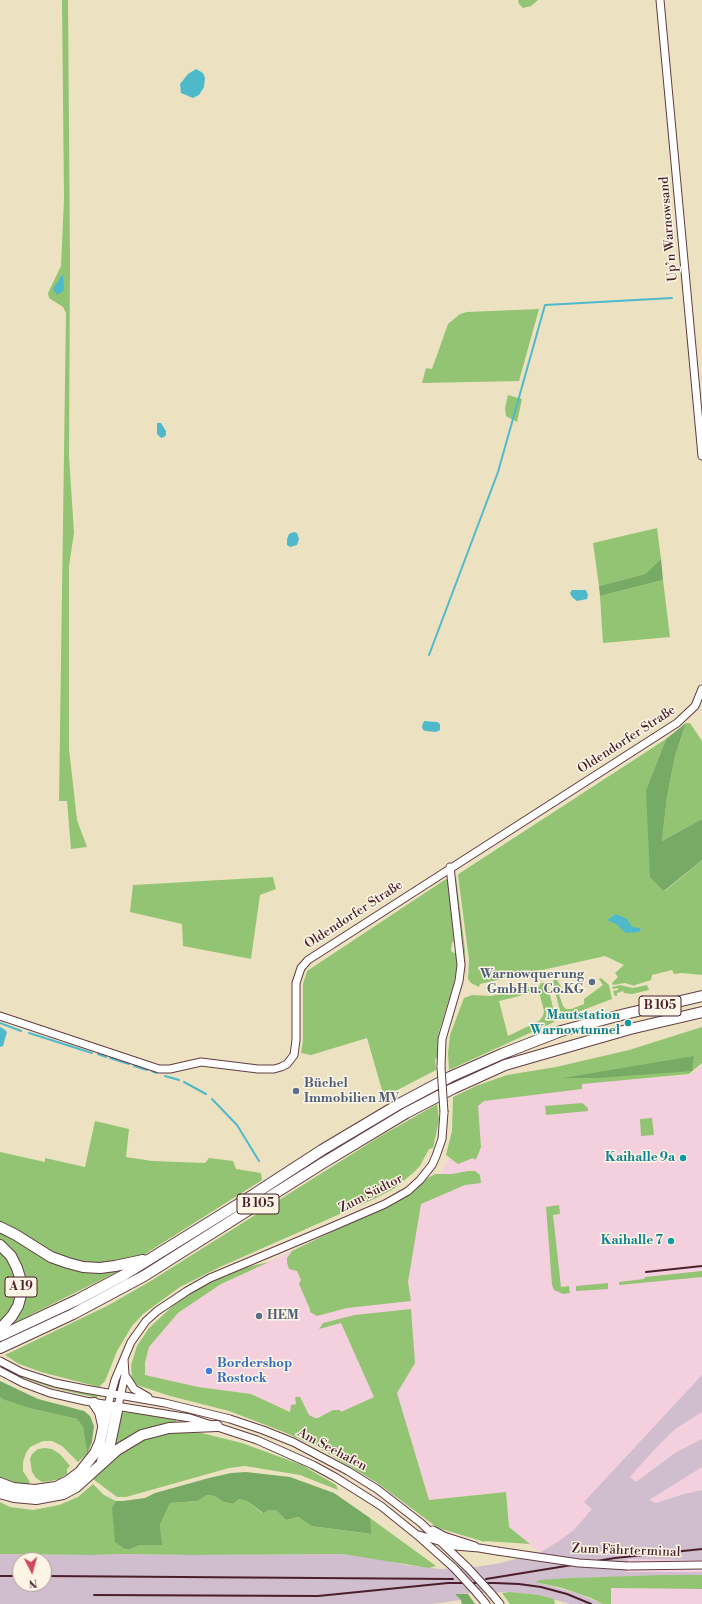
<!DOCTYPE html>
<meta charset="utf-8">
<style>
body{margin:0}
#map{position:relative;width:702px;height:1604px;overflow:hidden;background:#ece2c1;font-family:"Libre Bodoni",serif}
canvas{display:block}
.north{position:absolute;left:12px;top:1552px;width:40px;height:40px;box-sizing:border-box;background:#fcf5e5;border:1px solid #b59f9b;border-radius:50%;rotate:174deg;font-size:11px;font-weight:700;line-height:16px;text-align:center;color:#4a1f2b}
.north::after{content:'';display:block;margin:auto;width:14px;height:18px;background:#d1495b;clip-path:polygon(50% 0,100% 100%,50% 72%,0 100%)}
</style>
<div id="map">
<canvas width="702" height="1604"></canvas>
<div class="north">N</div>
</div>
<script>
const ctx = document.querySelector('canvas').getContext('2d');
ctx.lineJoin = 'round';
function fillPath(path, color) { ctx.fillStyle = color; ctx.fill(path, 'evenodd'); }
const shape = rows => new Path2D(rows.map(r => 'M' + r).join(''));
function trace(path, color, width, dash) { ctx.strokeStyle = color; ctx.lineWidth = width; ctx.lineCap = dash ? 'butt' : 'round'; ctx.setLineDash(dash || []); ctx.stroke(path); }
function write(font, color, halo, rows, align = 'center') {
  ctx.font = font + ' "Libre Bodoni",serif'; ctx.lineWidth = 3; ctx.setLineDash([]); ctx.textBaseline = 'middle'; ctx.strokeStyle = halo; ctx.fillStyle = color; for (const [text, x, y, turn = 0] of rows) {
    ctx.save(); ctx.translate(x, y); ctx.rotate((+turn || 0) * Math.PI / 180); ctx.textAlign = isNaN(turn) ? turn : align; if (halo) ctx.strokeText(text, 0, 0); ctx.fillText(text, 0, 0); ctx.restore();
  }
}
const built = shape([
 [702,1065,702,1604,611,1604,541,1552,538,1551,509,1527,506,1492,429,1500,416,1461,318,1424,251,1394,198,1387,145,1375,145,1363,149,1347,178,1313,221,1284,409,1196,438,1176,452,1154,459,1108,483,1099,582,1083,690,1075]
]);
const industrial = shape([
 [702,1375,702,1412,675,1429,652,1452,630,1477,636,1482,675,1453,702,1439,702,1467,649,1500,656,1503,681,1495,702,1490,702,1560,627,1559,626,1572,702,1572,702,1575,570,1578,536,1582,576,1593,603,1604,570,1604,539,1595,510,1592,455,1594,461,1600,431,1604,0,1604,0,1554,91,1555,124,1554,192,1555,343,1554,381,1559,405,1565,441,1569,476,1567,501,1563,541,1552,559,1541,574,1530,592,1509,584,1502],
 [20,1560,44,1560,44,1584,20,1584]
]);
const green = shape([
 [62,0,68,0,70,260,69,456,74,533,69,566,69,749,77,820,87,847,71,849,67,801,59,801,66,313,63,307,49,298,48,293,61,266,64,199],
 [518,0,538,0,531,6,523,8,519,4],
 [539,309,519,381,422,383,426,368,432,369,448,324,460,314,467,312],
 [508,395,522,399,517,422,506,416,505,408],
 [657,528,661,559,645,574,599,586,593,543],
 [663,580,670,637,603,643,600,596],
 [686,723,690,723,702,741,702,819,662,841,667,797,675,756],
 [666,739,646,790,665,891,702,860,702,975,682,973,674,974,672,970,652,975,651,980,635,985,635,986,625,983,613,985,612,983,618,977,615,973,624,965,605,956,480,984,479,987,471,983,468,979,469,960,458,875,460,873],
 [456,876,465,950,466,980,464,951,455,881],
 [273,877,276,889,260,895,251,959,183,946,182,924,130,912,133,885],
 [446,879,449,881,455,940,452,943,451,951,456,954,457,969,453,986,438,1035,437,1058,435,1059,436,1070,384,1097,367,1038,311,1055,301,1053,303,1040,303,984,307,971],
 [601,978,609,985,612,999,570,1015,564,1014,560,1011,553,983,554,979,557,980,561,987,557,989,563,1006,566,1009,571,1009,584,1004,584,999,603,985,599,979],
 [541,983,545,983,548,986,555,1017,554,1022,449,1070,448,1053,450,1035,464,998,472,995,491,996,529,986,532,987,533,991,531,993,499,1001,508,1036,539,1021,543,1016,544,1011,538,988],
 [620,985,633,988,647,985,649,990,632,994,624,993,623,991,617,993,617,996,615,996,613,991,618,990,618,988,613,989,612,987],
 [702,1027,702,1063,689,1074,582,1084,582,1089,484,1101,478,1106,481,1147,477,1157,475,1160,473,1158,458,1164,446,1155,452,1131,453,1097,476,1086,507,1075,556,1067,629,1050],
 [582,1103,588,1108,588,1111,546,1115,545,1106],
 [437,1104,439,1120,433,1148,429,1149,420,1166,413,1173,395,1188,376,1198,220,1267,180,1287,143,1314,132,1326,117,1351,105,1381,99,1387,41,1372,19,1364,5,1355,107,1306,149,1282,379,1137],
 [652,1118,654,1135,641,1136,640,1119],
 [95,1121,129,1129,126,1157,152,1161,205,1163,209,1158,233,1161,236,1169,261,1173,262,1180,145,1254,133,1259,94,1265,62,1258,0,1224,0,1152,45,1162,45,1158,85,1167],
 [468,1171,475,1171,480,1175,481,1183,465,1185,421,1204,408,1282,411,1301,347,1308,317,1316,310,1312,310,1309,299,1284,301,1280,297,1271,289,1269,287,1263,287,1258,292,1251,406,1196,429,1177,436,1174,452,1174],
 [559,1205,560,1214,553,1215,561,1287,569,1286,570,1293,563,1294,554,1290,552,1285,546,1207],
 [0,1230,49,1260,123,1269,14,1323,22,1309,26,1282,23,1269,16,1255,9,1246,0,1239],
 [0,1250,11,1263,16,1276,17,1291,14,1303,8,1316,0,1325],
 [269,1262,221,1284,178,1313,149,1347,145,1363,145,1375,198,1387,251,1394,290,1412,291,1405,296,1404,295,1397,300,1397,309,1415,315,1418,318,1418,333,1410,340,1410,341,1412,374,1397,341,1323,319,1329,323,1323,355,1315,411,1309,415,1363,397,1393,429,1500,506,1492,509,1527,530,1544,485,1541,485,1542,438,1528,376,1482,319,1448,284,1432,229,1411,170,1396,137,1385,132,1379,131,1365,137,1346,149,1328,175,1304,204,1285,247,1267],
 [702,1271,702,1277,619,1285,619,1282,644,1279,645,1277],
 [608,1283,608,1289,576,1291,576,1286],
 [2,1367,20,1375,58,1387,98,1396,97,1398,50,1387,18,1376,0,1368],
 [0,1397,29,1408,77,1419,83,1427,87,1454,78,1462,62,1446,52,1441,43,1441,30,1447,26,1453,23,1462,23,1471,30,1482,27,1485,16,1485,0,1477],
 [122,1412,147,1414,176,1420,176,1422,160,1425,143,1430,114,1446,120,1414],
 [197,1432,242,1443,302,1465,336,1485,338,1490,300,1475,245,1466,229,1468,126,1497,117,1497,93,1479,112,1459,130,1446,157,1433],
 [45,1448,52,1449,60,1454,70,1466,67,1469,67,1474,59,1479,51,1481,42,1482,36,1478,32,1472,30,1459,32,1454,38,1449],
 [93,1484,104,1495,116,1501,112,1507,130,1549,140,1545,161,1545,160,1525,170,1503,198,1501,207,1495,215,1496,223,1502,233,1504,239,1499,247,1501,262,1513,270,1510,276,1510,286,1520,300,1517,311,1526,370,1534,370,1518,436,1566,429,1568,343,1554,192,1555,124,1554,91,1555,0,1554,0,1502,10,1507,33,1510,59,1505,78,1497],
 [664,1575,702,1575,702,1589,611,1588,611,1604,603,1604,591,1598,562,1588,535,1582,540,1580,570,1578],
 [510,1592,539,1595,554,1599,555,1604,510,1604,502,1593]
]);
const forest = shape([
 [661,559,663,580,600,596,599,586,645,574],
 [686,723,675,756,667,797,662,841,702,819,702,860,664,891,650,877,646,790,666,739],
 [694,1056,692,1071,597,1078,563,1078],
 [0,1381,38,1399,84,1411,90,1416,94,1426,92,1442,87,1454,83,1427,77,1419,29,1408,3,1399,0,1397],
 [246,1472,290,1477,334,1493,370,1518,371,1534,311,1526,299,1517,286,1520,276,1510,270,1510,263,1513,247,1501,239,1499,233,1504,223,1502,215,1496,207,1495,198,1501,170,1503,160,1525,162,1545,140,1545,130,1549,125,1549,115,1542,112,1507,116,1501,123,1501,145,1498,155,1493,209,1478,231,1473],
 [455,1594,468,1594,475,1604,462,1604,461,1600]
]);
const water = shape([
 [196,69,203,73,205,78,204,87,199,95,193,98,181,93,180,84,188,74],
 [62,275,63,276,64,289,62,292,57,295,53,289],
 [157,423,161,423,166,431,166,435,164,437,161,438,157,434],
 [294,532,297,533,299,539,297,545,290,547,287,545,287,539,289,534],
 [572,590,586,590,588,595,587,599,577,601,572,597,570,593],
 [424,721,437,722,440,724,440,730,436,732,426,731,423,730,422,726],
 [616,914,627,919,632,927,641,928,639,932,626,933,616,924,607,920],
 [0,1027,4,1029,7,1032,3,1046,0,1047]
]);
const stream = shape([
 [429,655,498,472,545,305,672,298],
 [0,1023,21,1031],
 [29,1033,92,1053],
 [98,1054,106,1057],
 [110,1058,129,1064],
 [134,1066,147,1070],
 [152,1071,156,1073],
 [165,1076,179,1080],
 [184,1082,206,1094],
 [212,1099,237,1125,259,1161]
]);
const minor = shape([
 [660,0,702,456],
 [0,1016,159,1069,170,1069,201,1062,258,1069,274,1069,281,1067,287,1064,294,1055,296,1040,296,983,301,968,308,960,677,723,695,706,702,689],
 [441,1067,442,1039,459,981,461,965,450,867],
 [0,1361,21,1372,55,1383,85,1389,165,1403,230,1419,263,1430,293,1442,348,1471,377,1489,421,1523,468,1568],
 [0,1371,23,1383,50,1393,85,1401,190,1418,257,1440,313,1465,335,1477,381,1506,417,1535,454,1568],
 [125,1375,134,1389,148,1397],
 [108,1405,115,1380,131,1342,146,1321,157,1311,187,1291,210,1278,327,1229,385,1204,408,1191,420,1180,432,1165,436,1156,442,1139,444,1112],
 [118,1406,125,1375,124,1359],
 [433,1530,444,1536,475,1546],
 [419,1535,455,1546,479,1548,497,1551],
 [628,1566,702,1565],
 [476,1592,486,1604],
 [490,1592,500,1604]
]);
const highway = shape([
 [0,1227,16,1235,51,1257,68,1263,83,1267,100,1268,115,1266,143,1260],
 [0,1245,11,1256,17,1268,21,1281,21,1295,18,1306,12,1316,0,1329],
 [0,1336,77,1300,124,1275,245,1200,322,1150,401,1103,450,1077,502,1054,561,1031,625,1014,702,996],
 [0,1348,73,1314,144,1276,323,1163,406,1113,452,1089,505,1065,630,1029,702,1012],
 [94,1403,100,1412,103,1425],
 [102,1461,110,1444,118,1406],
 [0,1483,13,1488,35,1490,56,1487,68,1481,80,1472,95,1453,100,1442,108,1405],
 [0,1493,14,1497,36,1499,63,1494,76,1487,117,1450,142,1435,169,1428,217,1426]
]);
const rail = shape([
 [646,1272,702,1266],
 [0,1576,20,1576],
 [44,1576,453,1579],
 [486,1579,615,1558,702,1549],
 [94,1595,318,1596,448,1583,495,1583,519,1584,541,1587,567,1594,591,1604]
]);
const minorBridge = shape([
 [441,1067,444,1112],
 [497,1551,579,1563,628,1566],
 [454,1568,476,1592],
 [468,1568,490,1592]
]);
const markers = [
 [592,982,4,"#5c6f8a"],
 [628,1023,4,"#0f9aa8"],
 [296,1091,4,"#5c6f8a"],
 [683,1158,4,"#0f9aa8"],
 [671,1241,4,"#0f9aa8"],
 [259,1316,4,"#5c6f8a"],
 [209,1371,4,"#3f7fe0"]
];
const shields = [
 [660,1006,42],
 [258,1204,42],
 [21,1287,32]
];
const shieldNames = [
 ["B 105",660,1006],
 ["B 105",258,1204],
 ["A 19",21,1287]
];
const streetNames = [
 ["Up’n Warnowsand",669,229,-95],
 ["Oldendorfer Straße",627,740,-33],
 ["Oldendorfer Straße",354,915,-33],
 ["Zum Südtor",371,1194,-27],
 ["Am Seehafen",332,1450,28],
 ["Zum Fährterminal",626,1551,2]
];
const serviceNames = [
 ["Warnowquerung",584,975,"right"],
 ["GmbH u. Co.KG",584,990,"right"],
 ["Büchel",304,1084],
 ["Immobilien MV",304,1099],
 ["HEM",267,1316]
];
const cultureNames = [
 ["Mautstation",620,1016],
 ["Warnowtunnel",620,1031],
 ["Kaihalle 9a",675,1158],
 ["Kaihalle 7",663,1241]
];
const shopNames = [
 ["Bordershop",217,1364],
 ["Rostock",217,1379]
];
fillPath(built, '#f4cfde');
fillPath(industrial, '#d0bdce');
fillPath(green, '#93c473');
fillPath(forest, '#76aa65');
fillPath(water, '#4fb9cc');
trace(stream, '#4fb9cc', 2);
trace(minor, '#623c42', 9);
trace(highway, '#623c42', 12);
trace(minor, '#fff', 7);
trace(highway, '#fff', 10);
trace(rail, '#4a1f2b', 2);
trace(minorBridge, '#623c42', 9, []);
trace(minorBridge, '#fff', 7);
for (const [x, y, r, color] of markers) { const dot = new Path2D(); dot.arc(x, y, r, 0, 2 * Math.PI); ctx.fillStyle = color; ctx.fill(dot); trace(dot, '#fcf5e5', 1.5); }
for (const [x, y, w] of shields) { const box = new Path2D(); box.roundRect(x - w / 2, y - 10, w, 20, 3); ctx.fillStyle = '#fcf5e5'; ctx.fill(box); trace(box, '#4a1f2b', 1); }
write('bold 12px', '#4a1f2b', null, shieldNames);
write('13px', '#4a1f2b', '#fcf5e5', streetNames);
write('bold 13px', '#4e5e75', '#fcf5e5', serviceNames, 'left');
write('bold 13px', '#0d838f', '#fcf5e5', cultureNames, 'right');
write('bold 13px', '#366cbe', '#fcf5e5', shopNames, 'left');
</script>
